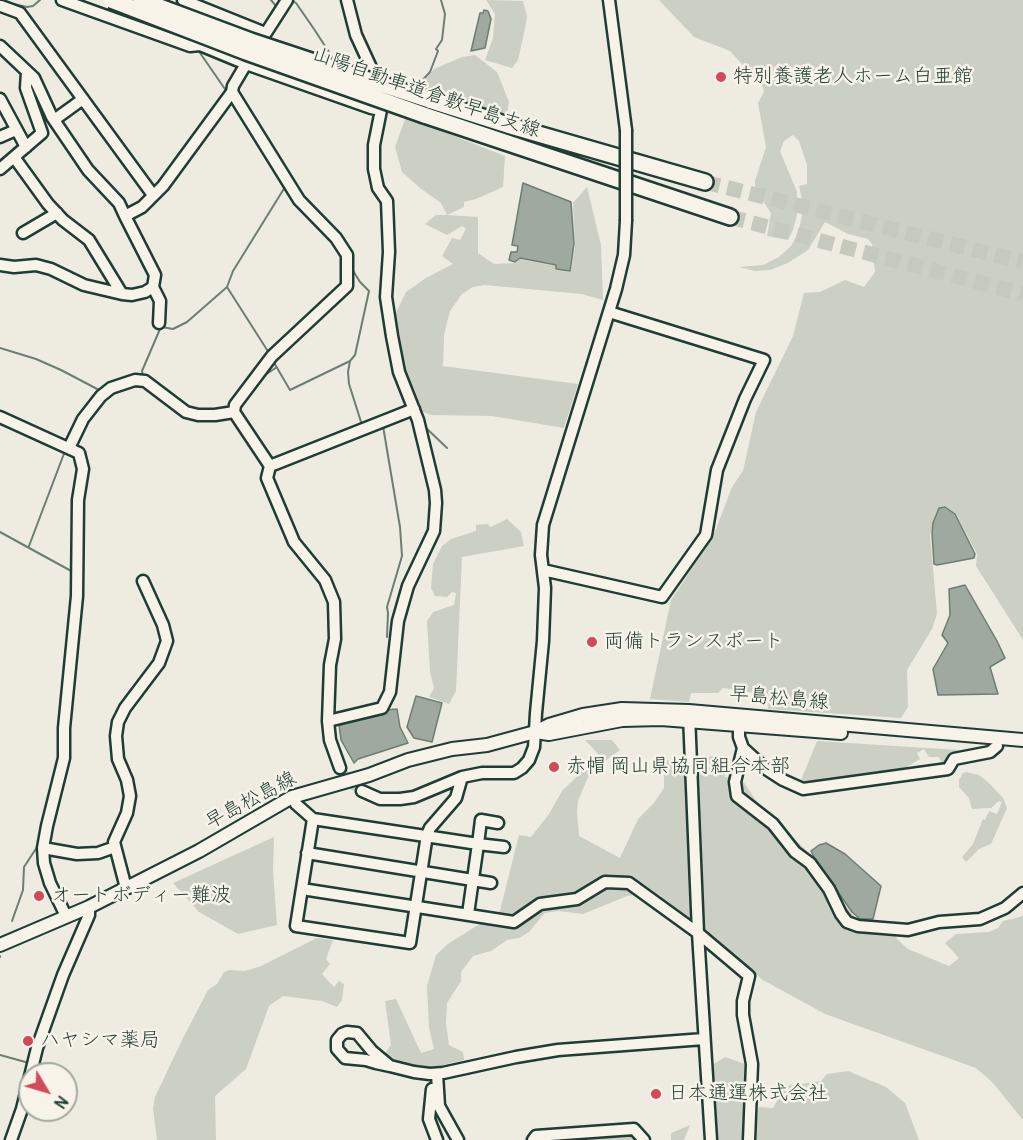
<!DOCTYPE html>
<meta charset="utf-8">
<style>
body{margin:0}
#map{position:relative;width:1023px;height:1140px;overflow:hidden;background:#eeece1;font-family:Pangolin,sans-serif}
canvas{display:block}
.north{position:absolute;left:18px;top:1062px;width:60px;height:60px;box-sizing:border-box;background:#f7f3e8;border:2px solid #a1aaa0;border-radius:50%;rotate:128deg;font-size:16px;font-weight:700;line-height:24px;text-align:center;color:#1f3d34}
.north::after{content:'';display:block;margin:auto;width:21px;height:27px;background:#d1495b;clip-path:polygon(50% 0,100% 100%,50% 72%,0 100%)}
</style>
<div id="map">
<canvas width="1023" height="1140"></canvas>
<div class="north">N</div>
</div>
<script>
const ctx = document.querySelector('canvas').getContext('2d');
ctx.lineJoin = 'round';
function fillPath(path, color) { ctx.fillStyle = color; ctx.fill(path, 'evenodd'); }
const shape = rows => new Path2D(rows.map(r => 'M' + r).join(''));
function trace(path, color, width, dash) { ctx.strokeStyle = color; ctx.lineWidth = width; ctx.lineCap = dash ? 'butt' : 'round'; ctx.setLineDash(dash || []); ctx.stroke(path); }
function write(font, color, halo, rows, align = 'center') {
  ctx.font = font + ' Pangolin,"Klee One",sans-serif'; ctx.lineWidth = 5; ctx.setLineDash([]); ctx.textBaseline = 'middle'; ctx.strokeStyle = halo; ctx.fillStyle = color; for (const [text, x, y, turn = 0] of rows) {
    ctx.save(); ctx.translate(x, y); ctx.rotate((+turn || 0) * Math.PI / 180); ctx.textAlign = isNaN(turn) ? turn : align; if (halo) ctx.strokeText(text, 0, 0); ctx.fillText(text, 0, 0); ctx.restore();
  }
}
const green = shape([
 [486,0,523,1,527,16,526,24,518,60,512,68,485,60,493,38,495,14],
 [659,0,1023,0,1023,640,976,566,977,554,956,514,945,506,939,507,930,534,937,614,932,629,907,670,908,707,901,718,768,709,769,695,723,688,718,693,691,693,689,702,650,699,671,600,713,537,732,487,743,471,756,412,793,336,804,293,820,292,845,280,864,287,875,272,872,244,868,239,848,234,825,222,808,250,788,263,770,270,755,271,739,267,763,265,779,257,791,246,798,233,802,216,802,200,799,186,807,184,807,165,799,141,793,135,784,141,780,151,797,192,797,215,793,230,788,240,767,236,771,213,755,189,755,181,766,147,758,103,764,92,763,87,730,51,694,37],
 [475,55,497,72,509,102,507,115,422,90,426,79,434,69,462,57],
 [406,117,505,156,503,187,476,199,464,202,464,207,447,215,478,217,478,253,494,264,516,263,520,259,555,266,555,270,570,272,575,248,573,203,587,187,601,245,603,300,582,294,484,285,473,287,462,294,450,311,444,335,443,366,578,384,564,428,492,416,431,415,421,411,415,404,401,372,394,317,406,292,426,278,453,264,442,256,452,238,460,240,466,229,462,226,447,235,425,224,436,215,447,215,441,203,420,188,402,172,395,147],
 [507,519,521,532,524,546,462,557,456,691,449,704,429,697,434,688,430,672,427,621,433,612,454,605,456,593,452,592,447,597,435,596,431,588,433,564,442,546,451,539,476,531,476,525,487,524,491,527],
 [585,740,612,740,620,750,595,768,588,777,578,801,577,812,579,836,620,858,638,819,654,803,664,788,664,761,727,755,725,777,741,778,759,805,806,850,840,899,857,919,866,922,891,923,897,939,908,949,949,966,959,958,945,943,956,934,989,932,998,928,1003,921,1020,917,1023,915,1023,1120,993,1083,976,1068,825,1014,763,980,706,935,635,895,627,896,583,914,558,911,545,913,529,932,519,938,507,940,491,951,473,956,461,972,461,981,447,1003,446,1023,449,1045,463,1052,464,1060,434,1067,416,1066,402,1064,384,1055,391,1045,385,1001,396,999,421,1053,434,1049,429,1028,427,986,436,955,448,944,500,911,519,835,531,837,549,814,562,791,599,755],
 [817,741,959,750,959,754,949,755,943,766,939,757,929,757,924,749,917,753,920,759,905,768,905,772,799,785],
 [967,772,979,775,989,783,1003,798,1007,808,991,844,979,849,966,862,962,857,973,844,983,819,985,820,989,811,997,814,1002,802,999,801,991,808,972,809,969,798,959,787,959,780,963,773],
 [274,837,273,871,277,925,238,934,199,912,173,883],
 [317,938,333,940,326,959,330,964,322,974,334,987,339,981,344,984,342,1000,337,1007,322,1001,283,996,269,1006,246,1069,215,1096,216,1140,157,1140,153,1109,155,1097,183,1038,208,990,217,984,224,972,230,970,245,971,261,966],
 [725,1057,745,1064,749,1090,746,1140,716,1140,711,1066],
 [848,1071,886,1087,905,1103,919,1140,752,1140,759,1107,773,1108,786,1086,821,1081,827,1074],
 [690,1125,684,1140,671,1140,671,1133],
 [632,1130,641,1140,544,1140]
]);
const water = shape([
 [484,10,488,11,491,19,485,48,471,51,480,13,483,13,484,10],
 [523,183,571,202,574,244,570,271,556,269,556,265,520,258,515,262,509,260,511,252,517,252,518,246,512,245,523,183],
 [945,507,955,514,975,554,974,558,937,565,934,564,932,533,933,523,939,508,945,507],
 [965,585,997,641,1005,658,990,667,998,694,938,695,933,669,948,643,942,635,950,615,949,589,965,585],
 [416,696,442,703,432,742,414,738,407,727,416,696],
 [397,709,400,727,408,743,358,759,354,763,341,740,339,725,386,710,397,709],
 [826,843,845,854,881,886,873,919,860,919,852,912,815,859,811,851,819,845,826,843]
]);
const stream = shape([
 [81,0,192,41],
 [271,0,276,6,279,5],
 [291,0,296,3,314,29,336,63],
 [0,1,27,7,33,6,40,0],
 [198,50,227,92],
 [419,84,430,72,438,51,436,49,442,40,445,14,441,0],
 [227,287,269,353],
 [0,348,36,359,61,370,101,391],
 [273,361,290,390,350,361,355,355,369,291,360,282,352,269],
 [350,361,348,372,349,384,362,425],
 [143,377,142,371,160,329,162,327,173,329,187,322,227,287,233,271,285,187],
 [262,377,277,367],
 [423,425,447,448],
 [383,426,400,527,402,556,387,607,388,613,387,637],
 [0,532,73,572],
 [29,546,65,451],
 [12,921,23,890,24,867,39,844],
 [0,957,0,956],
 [0,1055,29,1063]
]);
const minorTunnel = shape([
 [340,768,349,782,362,791]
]);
const highwayTunnel = shape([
 [705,182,1023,262],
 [730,217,1023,294]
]);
const minor = shape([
 [62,0,190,46,200,45,246,64,371,108,381,110],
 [183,0,265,33],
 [609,0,626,130],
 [1,6,20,13,153,195],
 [0,46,34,78,52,117,88,170,119,203,125,216,142,207,163,186,232,92,233,86,246,64,287,0],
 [232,92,299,200,336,238,347,255,347,286,272,356,235,405,234,412],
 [0,99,26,147],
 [54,120,83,99],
 [0,137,16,130],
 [14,157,48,204,63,220,89,240,122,294],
 [0,169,42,133,26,88,27,72],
 [23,233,57,213],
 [0,265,14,267,36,265,51,269,84,285,122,294,132,295,145,292,153,287,155,275,125,216],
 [153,287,160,301,159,323],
 [234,412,270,466,267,478,294,542,325,580,334,602,335,639,330,665,328,721,330,740,340,768],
 [0,417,79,453,83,469,78,500,77,596,64,728,64,758,47,826,43,848,44,863,50,883,66,916],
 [69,448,83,419,101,396,111,388,135,380,145,381,186,412,198,415,215,415,234,412],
 [270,466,414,409],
 [543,570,662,597,706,535,717,470,745,399,764,360,609,312],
 [689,715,698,933,711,1140],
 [739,718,739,737,743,748,766,769,783,780,803,789,948,769,954,759,990,752,997,746],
 [328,721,382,708,390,692,398,621,408,586,434,531,436,503,435,490,418,420,399,372,392,336,386,297,389,252,387,201,378,188,374,169,374,145,381,110,374,74,356,35,347,0],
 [743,748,735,782,737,796,773,824,795,852,810,863,829,889,841,914,847,922,858,926,908,930,939,922,980,919,1005,908,1023,893],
 [362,791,380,799,400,799,414,797,462,777,482,773,514,773,522,768,529,760,534,747,536,713,543,641,545,588,541,555,543,525,616,289,624,255,626,221],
 [292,797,296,804,313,819,478,844,468,914],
 [313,819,296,926,410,943,427,835,430,828,456,798,462,777],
 [498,823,481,820,478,844,504,847],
 [43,848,77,854,98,853,115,847],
 [307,853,491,883],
 [126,888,114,842,127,813,130,796,127,780,118,759,116,736,118,722,125,708,159,663,167,641,163,625,143,581],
 [302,889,514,922,540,904,577,899,605,882,629,883,698,933,749,976,743,1001,743,1015,752,1064,749,1140],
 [390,1066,372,1051,357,1033,347,1032,342,1034,337,1040,337,1049,345,1058,366,1060,376,1063,390,1066,414,1072,430,1074,443,1073,516,1057,558,1050,704,1039],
 [437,1074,439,1106,458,1140],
 [432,1089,429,1119,437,1140],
 [11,1140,22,1109,37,1048,63,975,89,915,89,907],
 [533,1140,536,1136,634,1129,644,1140]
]);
const major = shape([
 [536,732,549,734,622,720,661,719,841,733],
 [0,945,89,907,199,851,292,797,369,775,408,760,452,749,487,745,535,732,549,725,583,715,622,709,689,711,1023,740]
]);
const highway = shape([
 [429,100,514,127,705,182],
 [424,115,730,217]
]);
const minorBridge = shape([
 [626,130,626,221]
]);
const highwayBridge = shape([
 [111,0,246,52,424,115],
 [141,0,251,41,429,100]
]);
const markers = [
 [721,77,6,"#d1495b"],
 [592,642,6,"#d1495b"],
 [554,767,6,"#d1495b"],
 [39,896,6,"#d1495b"],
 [28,1041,6,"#d1495b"],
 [656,1094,6,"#d1495b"]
];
const poiNames = [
 ["特別養護老人ホーム白亜館",733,77],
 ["両備トランスポート",604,642],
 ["赤帽 岡山県協同組合本部",566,767],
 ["オートボディー難波",51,896],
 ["ハヤシマ薬局",40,1041],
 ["日本通運株式会社",668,1094]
];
const streetNames = [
 ["山陽自動車道倉敷早島支線",426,93,19],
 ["早島松島線",779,699,5],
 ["早島松島線",251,801,-28]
];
fillPath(green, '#cccfc4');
fillPath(water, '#9fa99f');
trace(water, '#6c7e74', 1.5);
trace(stream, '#6c7e74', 2);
trace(minorTunnel, '#c5c9be', 10, [10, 5]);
trace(highwayTunnel, '#c5c9be', 15, [15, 8]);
trace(minor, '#1f3d34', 15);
trace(major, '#1f3d34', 16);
trace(highway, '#1f3d34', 20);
trace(minor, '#f7f3e8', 10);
trace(major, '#f7f3e8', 12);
trace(highway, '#f7f3e8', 15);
trace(minorBridge, '#1f3d34', 15, []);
trace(highwayBridge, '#1f3d34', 20, []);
trace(minorBridge, '#f7f3e8', 10);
trace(highwayBridge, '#f7f3e8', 15);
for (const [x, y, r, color] of markers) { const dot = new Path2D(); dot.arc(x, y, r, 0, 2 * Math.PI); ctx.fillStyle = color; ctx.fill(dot); trace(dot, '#f7f3e8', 2); }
write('20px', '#1f3d34', '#f7f3e8', poiNames, 'left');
write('20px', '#1f3d34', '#f7f3e8', streetNames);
</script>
